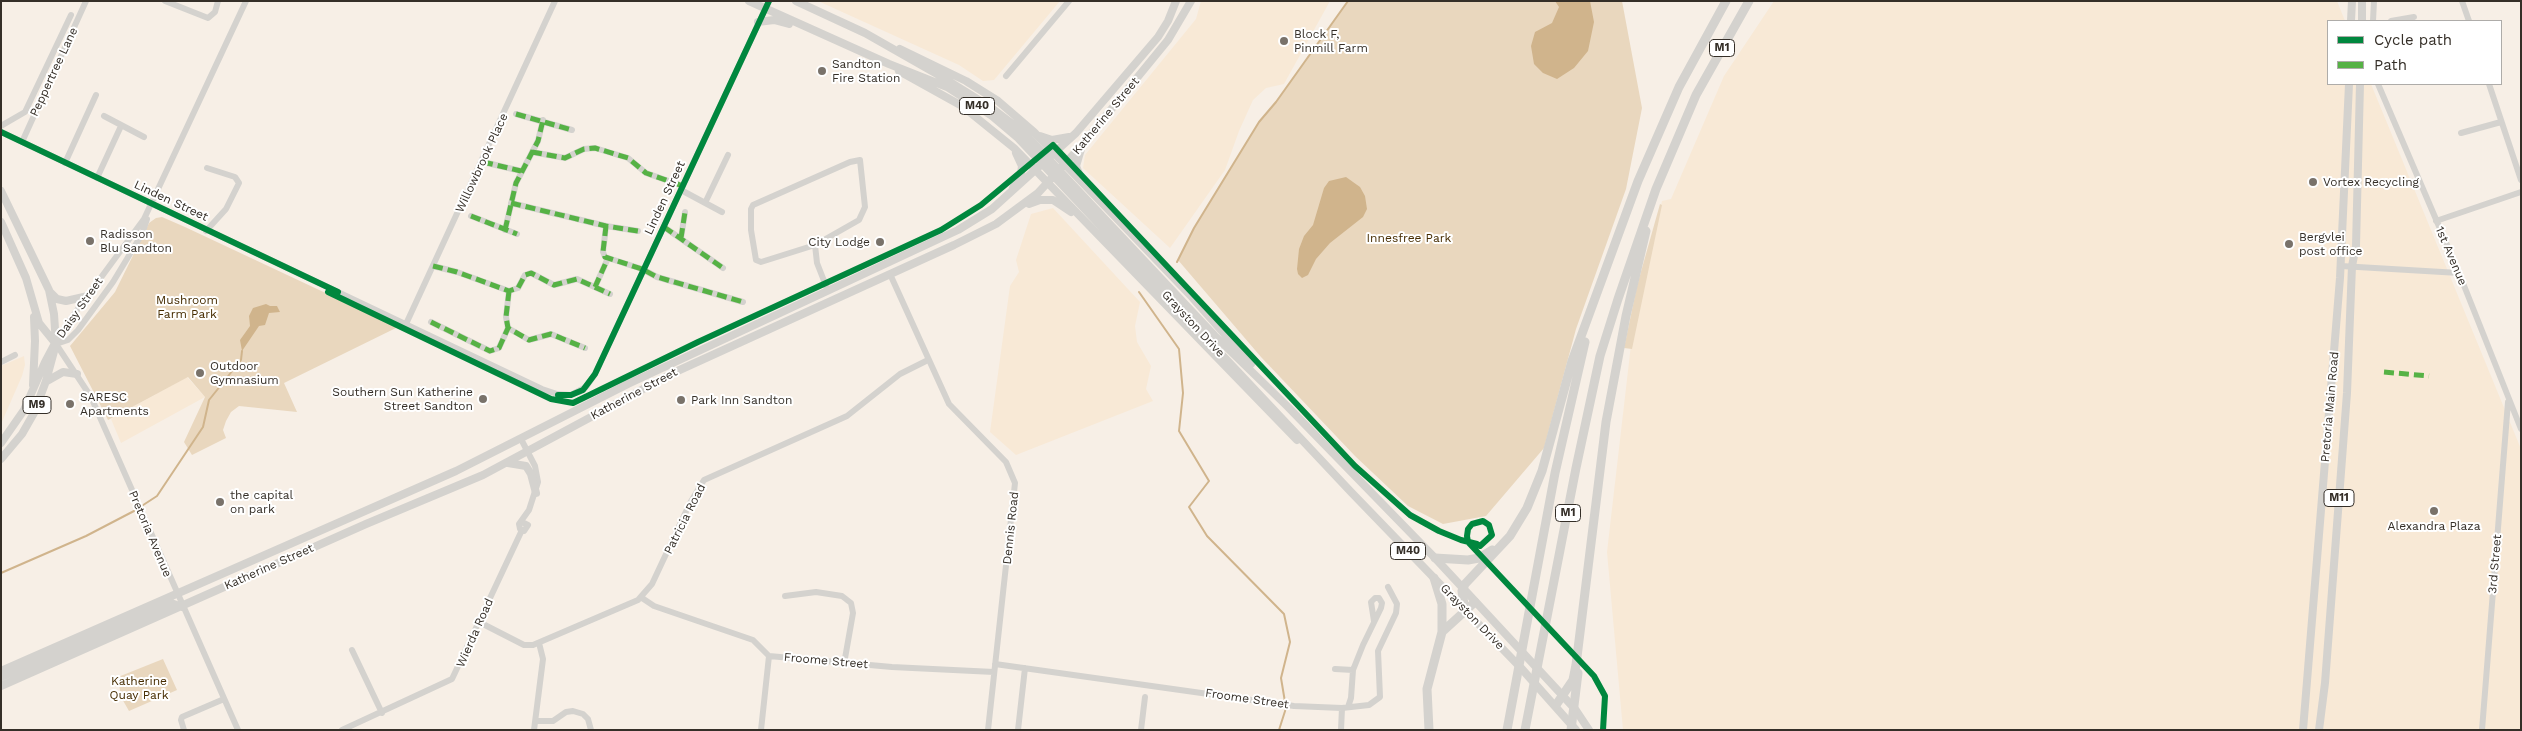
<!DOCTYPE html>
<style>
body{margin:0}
#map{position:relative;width:2522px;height:731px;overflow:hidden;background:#f7efe6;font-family:"Work Sans",sans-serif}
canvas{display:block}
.frame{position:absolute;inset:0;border:2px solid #352f28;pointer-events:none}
.legend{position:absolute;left:2327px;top:20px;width:175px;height:65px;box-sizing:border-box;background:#fff;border:1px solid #aeaca9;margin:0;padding:6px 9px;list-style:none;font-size:15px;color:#352f28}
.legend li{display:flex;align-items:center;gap:10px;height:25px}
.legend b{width:25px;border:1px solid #aeaca9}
</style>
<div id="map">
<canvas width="2522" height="731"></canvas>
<div class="frame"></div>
<ul class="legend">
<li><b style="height:6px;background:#00873e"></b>Cycle path</li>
<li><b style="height:6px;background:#56b245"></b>Path</li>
</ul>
</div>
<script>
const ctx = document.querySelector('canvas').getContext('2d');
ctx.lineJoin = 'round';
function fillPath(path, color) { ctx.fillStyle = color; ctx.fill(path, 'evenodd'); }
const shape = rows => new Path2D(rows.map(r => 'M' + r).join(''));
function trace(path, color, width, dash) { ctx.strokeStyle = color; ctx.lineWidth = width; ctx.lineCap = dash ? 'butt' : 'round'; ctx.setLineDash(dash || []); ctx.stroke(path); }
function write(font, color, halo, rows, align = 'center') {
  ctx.font = font + ' "Work Sans",sans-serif'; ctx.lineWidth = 4; ctx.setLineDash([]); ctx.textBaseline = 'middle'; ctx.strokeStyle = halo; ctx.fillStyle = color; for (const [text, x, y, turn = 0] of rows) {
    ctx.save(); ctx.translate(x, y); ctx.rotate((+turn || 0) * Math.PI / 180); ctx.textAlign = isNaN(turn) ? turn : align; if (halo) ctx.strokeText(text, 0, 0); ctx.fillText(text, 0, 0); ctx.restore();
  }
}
const built = shape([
 [818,1,1060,1,994,80,983,81,959,65],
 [1201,1,1330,1,1284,84,1266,88,1253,100,1239,131,1225,170,1170,248,1083,168,1085,155,1196,19],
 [1774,1,2337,1,2345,21,2328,21,2328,84,2371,84,2521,449,2521,730,1623,730,1607,552,1631,345,1662,201,1671,199,1724,76],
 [1053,208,1140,302,1135,326,1137,342,1151,366,1146,389,1153,401,1016,455,990,432,1010,286,1019,272,1016,260,1031,214],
 [24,356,25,365,22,376,1,424,1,366],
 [187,377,205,397,121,443,111,419]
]);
const green = shape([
 [1348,1,1622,1,1642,108,1626,189,1576,329,1544,448,1486,516,1443,524,1408,506,1355,456,1261,357,1178,260,1194,228,1259,122,1276,102],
 [1660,204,1662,205,1632,349,1624,348,1637,286],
 [162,217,185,227,398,327,284,383,297,412,239,406,231,412,226,421,223,430,226,438,192,455,184,442,205,397,188,377,108,420,70,346,115,292,149,223,156,218],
 [163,659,177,690,129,711,121,697,118,677]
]);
const water = shape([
 [1555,1,1590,1,1594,22,1588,51,1574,68,1557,79,1543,73,1534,64,1531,46,1535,32,1552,23,1559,7],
 [1346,177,1360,187,1365,196,1367,209,1363,217,1330,243,1316,259,1308,275,1302,278,1298,274,1297,269,1299,249,1304,236,1313,225,1324,188,1329,181],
 [266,304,270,306,277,306,280,312,269,313,265,325,259,326,242,351,240,340,250,326,249,316,253,308]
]);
const stream = shape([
 [1177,262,1194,228,1259,122,1276,102,1348,1],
 [1139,292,1179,349,1183,393,1179,431,1209,481,1189,507,1207,536,1284,614,1290,642,1281,678,1286,708,1279,730],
 [1,573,86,536,134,511,157,496,203,427,209,400,241,360,242,351]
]);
const minor = shape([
 [165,1,208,18,215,12,218,1],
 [2462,1,2469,21],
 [2373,21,2374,1],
 [2391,21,2414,17],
 [1006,76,1069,1],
 [2378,84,2459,273,2521,429],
 [2489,84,2521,180],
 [516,114,572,130],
 [104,116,144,137],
 [1,126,25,112,71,15],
 [1,132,542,389,557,394,571,395,586,387,595,374,769,1],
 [2461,133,2501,122],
 [22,142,86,1],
 [532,152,565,158,584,149,595,148,628,158,646,173,683,186],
 [860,160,865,207,859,220,815,245,761,262,756,260,751,230,751,209,753,205,850,162,860,160],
 [483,162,521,171],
 [65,163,96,95],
 [97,178,121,126],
 [681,190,722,212],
 [511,203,606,226,638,231],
 [705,203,728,155],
 [471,216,517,234],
 [2436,221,2521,192],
 [606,226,603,252,605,257,642,269,657,277,743,302],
 [664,227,723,268],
 [505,230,516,183,538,141,543,120],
 [206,231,226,209,239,183,235,177,207,168],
 [681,238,685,212],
 [815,245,817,263,828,291],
 [433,266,457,272,509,291,518,288,525,275,531,273,554,285,577,279,610,294],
 [2341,266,2459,273],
 [890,274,949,404,1006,462,1015,483,988,730],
 [595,287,608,258],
 [509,291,506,317,508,328,529,340,551,334,585,348],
 [431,322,490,351,499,348,508,328],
 [406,324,555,1],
 [56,344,91,397,238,730],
 [56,344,69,321,144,219,246,1],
 [56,344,68,340,78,330,113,282,142,234,147,219],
 [1,362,15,355],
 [521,439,535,466,538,482,529,510,519,524,520,529,524,531,528,525,522,522],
 [785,596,816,592,842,596,851,603,853,613,844,664],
 [642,598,654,606,753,640,769,656,892,667,994,672],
 [479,622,524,645,533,645,638,600,652,584,690,503,704,480,847,416,900,374,928,360],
 [352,650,382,713],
 [995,664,1294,706,1342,708,1369,705,1380,697,1378,651,1396,613,1397,604,1388,587],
 [1335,669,1353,670],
 [1348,707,1351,698,1353,670,1363,645,1381,608,1382,603,1379,598,1375,598,1371,602,1374,621],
 [536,721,553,721,566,712,573,711,583,714,588,719,591,730],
 [184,730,181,720,182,717,224,699],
 [342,730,452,679,522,530],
 [534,730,543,659,539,643],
 [761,730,769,656],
 [1018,730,1025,668],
 [1141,730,1145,697],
 [1341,730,1342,708],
 [2482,730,2508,402]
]);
const major = shape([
 [749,1,889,64,947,87,992,116,1018,138,1351,492,1521,668,1576,730],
 [796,1,865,33,937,74,990,107,1023,132,1215,336,1288,407,1435,558,1575,709,1589,730],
 [2351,21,2352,1],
 [2362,21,2362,1],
 [758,22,774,20,789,24],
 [900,49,966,81,998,101,1034,132,1192,297,1251,364],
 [899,71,962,106,1014,148,1297,440],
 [1040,136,1052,140,1069,137],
 [1081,179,1076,166,1081,149],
 [1013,188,1021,174,1022,166,1016,153],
 [1,191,49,290,54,314,56,344,46,381,34,413,22,434,1,459],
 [1029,204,1040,200,1053,200,1071,212],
 [1,222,26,278,39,323,56,344],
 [50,292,57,299,66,301,88,296],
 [47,381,63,372,77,374],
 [33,385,35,341,34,317],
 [1,443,24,410,45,362,54,345],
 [508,463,526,466,531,474,536,493],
 [1,671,456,471,628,384,958,230,992,209,1076,133,1158,37,1168,21,1176,1],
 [1,677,171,603,182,607],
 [1,686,366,524,483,475,673,373,954,245,996,224,1038,193,1082,145,1168,40,1191,1],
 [2303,730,2340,278,2349,84],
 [2319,730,2325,683,2347,393,2352,266,2356,246,2360,84]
]);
const highway = shape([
 [1435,558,1468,560,1479,558,1492,550],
 [1465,611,1462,591,1465,584,1510,536,1527,508,1542,471,1572,361,1638,181,1679,87,1726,1],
 [1442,632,1475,602],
 [1556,705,1573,680,1576,665,1606,422,1626,316,1646,231],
 [1429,730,1427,689,1442,632,1442,604,1434,578],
 [1507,730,1555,473,1585,342],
 [1525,730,1576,468,1600,356,1618,299,1656,189,1696,95,1749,1],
 [1571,730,1578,673]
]);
const quiet = shape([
 [516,114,572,130],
 [532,152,565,158,584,149,595,148,628,158,646,173,683,186],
 [483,162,521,171],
 [511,203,606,226,638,231],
 [471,216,517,234],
 [606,226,603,252,605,257,642,269,657,277,743,302],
 [664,227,723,268],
 [505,230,516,183,538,141,543,120],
 [681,238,685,212],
 [433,266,457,272,509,291,518,288,525,275,531,273,554,285,577,279,610,294],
 [595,287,608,258],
 [509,291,506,317,508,328,529,340,551,334,585,348],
 [431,322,490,351,499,348,508,328],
 [2384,372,2429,376]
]);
const cycleway = shape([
 [1,132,338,292],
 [328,292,551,399,573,403,698,342,941,230,981,205,1053,145,1355,466,1410,515,1439,531,1461,540,1477,544,1480,546,1492,535,1489,525,1483,521,1472,524,1468,529,1467,536,1468,542,1594,676,1605,696,1603,730],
 [558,395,571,395,583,390,595,374,769,1]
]);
const markers = [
 [1284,41,5,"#79726a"],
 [822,71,5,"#79726a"],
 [2313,182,5,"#79726a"],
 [90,241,5,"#79726a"],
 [880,242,5,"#79726a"],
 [2289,244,5,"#79726a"],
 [200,373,5,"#79726a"],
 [483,399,5,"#79726a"],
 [681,400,5,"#79726a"],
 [70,404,5,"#79726a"],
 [220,502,5,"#79726a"],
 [2434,511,5,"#79726a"]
];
const shields = [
 [1722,48,25],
 [977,106,35],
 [37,405,28],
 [2339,498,30],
 [1568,513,25],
 [1408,551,35]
];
const shieldNames = [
 ["M1",1722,48],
 ["M40",977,106],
 ["M9",37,405],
 ["M11",2339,498],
 ["M1",1568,513],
 ["M40",1408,551]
];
const poiNames = [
 ["Block F,",1294,34],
 ["Pinmill Farm",1294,48],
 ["Sandton",832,64],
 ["Fire Station",832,78],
 ["Vortex Recycling",2323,182],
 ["Radisson",100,234],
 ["Blu Sandton",100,248],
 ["Bergvlei",2299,237],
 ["post office",2299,251],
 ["City Lodge",870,242,"right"],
 ["Outdoor",210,366],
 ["Gymnasium",210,380],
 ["Southern Sun Katherine",473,392,"right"],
 ["Street Sandton",473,406,"right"],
 ["SARESC",80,397],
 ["Apartments",80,411],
 ["Park Inn Sandton",691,400],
 ["the capital",230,495],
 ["on park",230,509],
 ["Alexandra Plaza",2434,526,"center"]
];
const streetNames = [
 ["Peppertree Lane",54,72,-65],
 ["Katherine Street",1106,116,-50],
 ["Willowbrook Place",482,163,-65],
 ["Linden Street",665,198,-65],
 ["Linden Street",171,201,25],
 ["1st Avenue",2451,256,67],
 ["Daisy Street",80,308,-55],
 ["Grayston Drive",1193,324,47],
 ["Katherine Street",634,394,-28],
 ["Pretoria Main Road",2330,407,-85],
 ["Patricia Road",685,519,-63],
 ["Dennis Road",1011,528,-84],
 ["Pretoria Avenue",150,534,67],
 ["3rd Street",2495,564,-85],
 ["Katherine Street",269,567,-24],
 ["Grayston Drive",1472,617,46],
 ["Wierda Road",475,633,-66],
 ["Froome Street",826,661,5],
 ["Froome Street",1247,699,8]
];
const parkNames = [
 ["Innesfree Park",1409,238],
 ["Mushroom",187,300],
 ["Farm Park",187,314],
 ["Katherine",139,681],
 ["Quay Park",139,695]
];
fillPath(built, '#f8e9d6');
fillPath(green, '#e9d7be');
fillPath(water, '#d0b48c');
trace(stream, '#d0b48c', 2);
trace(minor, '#d4d2ce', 6);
trace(major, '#d4d2ce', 8);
trace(highway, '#d4d2ce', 9);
trace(quiet, '#56b245', 5, [10, 5]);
trace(cycleway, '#00873e', 6);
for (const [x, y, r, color] of markers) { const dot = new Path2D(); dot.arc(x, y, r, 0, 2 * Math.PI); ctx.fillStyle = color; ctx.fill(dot); trace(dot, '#fff', 2); }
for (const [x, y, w] of shields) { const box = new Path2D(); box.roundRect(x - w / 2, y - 8.5, w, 17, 4); ctx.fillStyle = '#fff'; ctx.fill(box); trace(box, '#352f28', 1); }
write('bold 11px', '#352f28', null, shieldNames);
write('12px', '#352f28', '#fff', poiNames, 'left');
write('12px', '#352f28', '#fff', streetNames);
write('12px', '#462c00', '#fff', parkNames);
</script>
